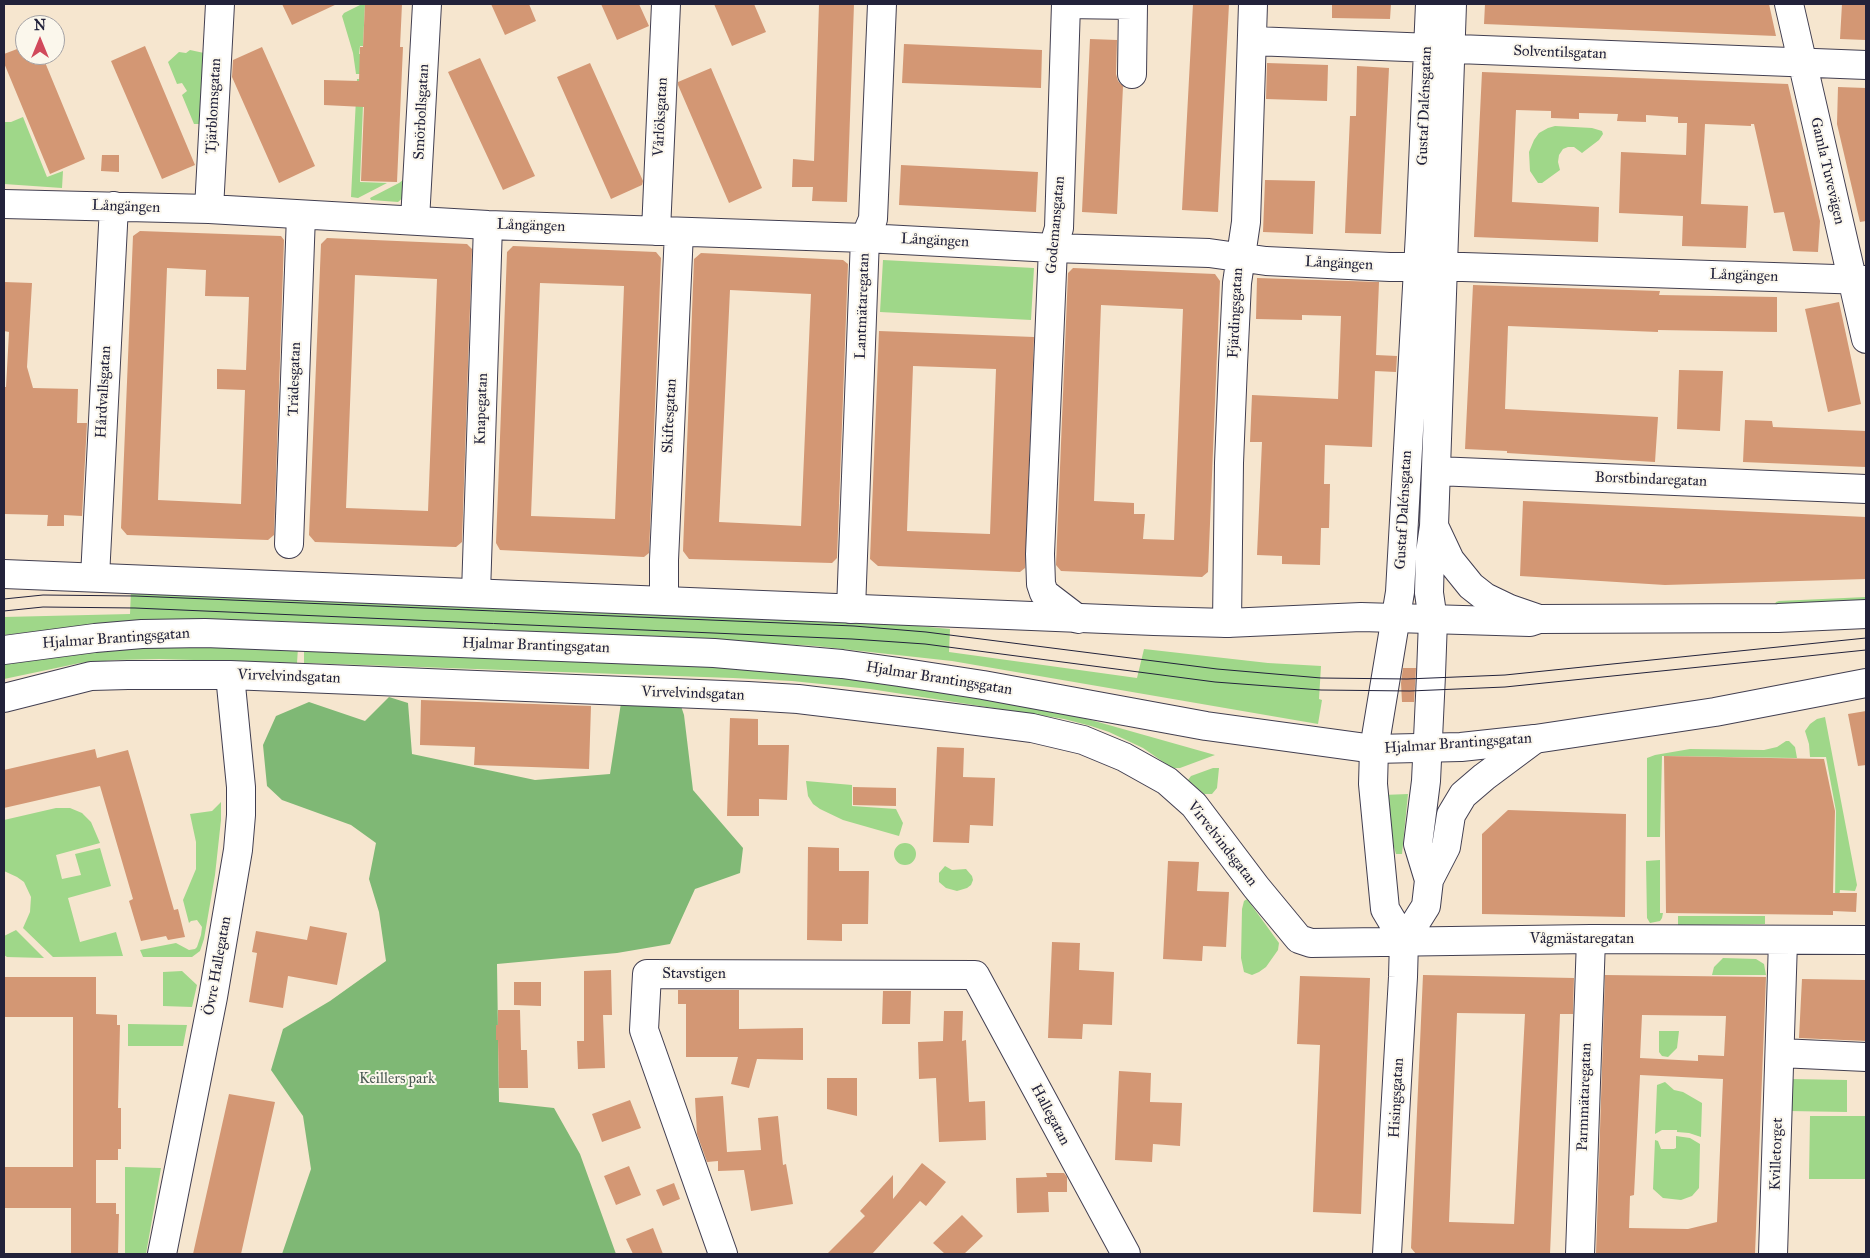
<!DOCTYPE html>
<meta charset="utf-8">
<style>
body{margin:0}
#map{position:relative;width:1870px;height:1258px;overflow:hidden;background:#f6e6cf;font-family:"IM FELL Great Primer",serif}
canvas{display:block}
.frame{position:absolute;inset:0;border:5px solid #22223b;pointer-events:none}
.north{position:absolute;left:15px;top:15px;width:50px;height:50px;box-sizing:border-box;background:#fbf7ec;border:1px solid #a4a2a5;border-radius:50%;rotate:0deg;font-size:14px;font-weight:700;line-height:20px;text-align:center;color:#22223b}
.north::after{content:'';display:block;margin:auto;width:18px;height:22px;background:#d1495b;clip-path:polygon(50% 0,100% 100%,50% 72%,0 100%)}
</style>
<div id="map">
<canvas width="1870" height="1258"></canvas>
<div class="frame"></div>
<div class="north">N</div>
</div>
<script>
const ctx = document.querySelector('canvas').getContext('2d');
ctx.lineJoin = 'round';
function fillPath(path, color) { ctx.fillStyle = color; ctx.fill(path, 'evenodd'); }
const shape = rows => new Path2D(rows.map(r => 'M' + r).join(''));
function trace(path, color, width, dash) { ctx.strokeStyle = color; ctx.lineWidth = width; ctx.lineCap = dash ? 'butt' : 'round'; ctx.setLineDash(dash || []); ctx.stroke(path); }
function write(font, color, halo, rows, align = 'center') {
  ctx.font = font + ' "IM FELL Great Primer",serif'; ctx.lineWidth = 4; ctx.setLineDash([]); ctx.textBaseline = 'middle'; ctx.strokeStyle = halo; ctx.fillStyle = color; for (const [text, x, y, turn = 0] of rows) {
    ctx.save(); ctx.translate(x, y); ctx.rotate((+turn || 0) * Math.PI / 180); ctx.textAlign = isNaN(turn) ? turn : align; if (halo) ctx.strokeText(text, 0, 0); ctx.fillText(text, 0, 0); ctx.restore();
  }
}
const green = shape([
 [362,4,365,4,363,46,360,46,359,54,366,54,365,74,356,74,353,53,342,16,344,13],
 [190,50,204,53,201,124,194,124,182,95,187,91,182,83,177,84,168,62,179,52,186,53],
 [357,79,364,79,360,182,387,183,358,198,351,197],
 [23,117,47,177,63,171,62,188,4,184,4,122,11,122],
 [1555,126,1592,128,1602,131,1603,134,1599,140,1582,153,1574,147,1568,147,1563,149,1559,155,1558,162,1560,170,1542,183,1538,183,1530,171,1529,152,1534,140,1539,133,1548,128],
 [407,177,405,196,398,202,371,200,370,198,399,183],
 [883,260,1034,268,1031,320,880,312],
 [131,590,876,622,950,629,949,652,1137,678,1144,649,1268,663,1321,666,1319,699,1322,700,1318,724,952,661,815,646,726,641,278,621,223,620,94,625,4,635,4,617,130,614],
 [1866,597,1866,605,1775,604,1776,602,1779,601],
 [161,646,298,648,297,663,159,659,117,660,80,663,4,679,4,663,62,654],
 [304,648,717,666,876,681,960,694,1038,708,1091,720,1215,755,1180,768,1172,768,1143,748,1109,732,1091,726,1064,719,870,689,792,681,733,678,304,663],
 [1825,717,1857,885,1855,891,1840,890,1838,904,1835,904,1836,811,1826,757,1810,757,1809,744,1805,731,1810,724,1817,719],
 [1786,741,1789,741,1795,747,1797,758,1662,756,1660,837,1647,837,1647,758,1655,755,1690,749,1764,750,1777,747],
 [1213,768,1219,768,1217,788,1212,794,1204,794,1188,780,1191,776],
 [806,781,852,785,852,806,896,809,903,823,899,836,843,820,820,809,813,804,808,796],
 [1408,794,1402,854,1396,854,1388,826,1383,795],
 [221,802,221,820,215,875,204,939,200,951,192,957,143,957,140,950,176,943,189,950,195,949,197,947,201,935,202,927,197,920,191,921,189,923,183,900,196,869,196,842,190,814,212,811],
 [56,808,70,808,82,813,91,822,100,843,56,855,62,879,81,875,75,854,100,848,111,886,68,898,80,942,116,932,123,956,53,957,23,928,30,912,31,897,24,882,17,877,4,871,4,820],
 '894 854a11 11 0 1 1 22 0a11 11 0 1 1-22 0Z',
 [1660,860,1660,913,1663,913,1662,918,1660,921,1650,923,1647,918,1646,861],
 [945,866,952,870,966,869,972,876,973,880,971,885,967,888,957,891,946,888,939,882,939,873],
 [1247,899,1279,943,1278,950,1266,967,1259,972,1252,975,1244,972,1241,958,1242,909,1244,901],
 [1678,916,1765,916,1765,924,1678,925],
 [16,930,44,958,7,957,4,955,4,936],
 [1723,958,1756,959,1764,964,1766,975,1712,975,1714,967],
 [182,971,197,985,192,1007,163,1006,163,972],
 [128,1024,187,1025,183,1046,128,1046],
 [1659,1031,1679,1031,1677,1048,1668,1057,1662,1056,1659,1052],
 [1790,1079,1847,1080,1847,1112,1789,1111],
 [1665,1082,1674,1090,1683,1092,1702,1103,1701,1137,1689,1133,1677,1132,1677,1130,1662,1130,1655,1134,1657,1085],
 [1810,1116,1866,1116,1866,1179,1809,1179],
 [1676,1136,1690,1138,1700,1144,1699,1188,1692,1196,1681,1200,1663,1198,1653,1189,1655,1140,1658,1141,1661,1149,1674,1149,1676,1148],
 [125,1167,161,1168,146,1254,125,1254]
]);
const forest = shape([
 [389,697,408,703,412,754,535,780,610,774,621,703,679,700,684,715,693,790,743,848,740,873,695,889,670,944,617,953,497,964,499,1102,554,1108,580,1154,616,1254,282,1254,311,1169,303,1116,271,1070,283,1029,330,1001,386,961,379,912,369,879,376,843,351,825,282,800,267,786,263,745,276,716,309,702,365,721]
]);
const building = shape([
 [282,4,337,4,292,25],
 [365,4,402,4,400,47,403,47,397,182,361,181,364,107,324,105,324,80,359,81,360,47,363,47],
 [491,4,529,4,536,21,505,35],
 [601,4,639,4,649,26,617,40],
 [714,4,754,4,766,32,732,46],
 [819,4,854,4,847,202,812,201,813,187,792,187,793,159,814,161],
 [1193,4,1229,4,1218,212,1182,210],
 [1332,4,1391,4,1390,19,1332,18],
 [1485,4,1769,4,1776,36,1484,24],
 [1842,4,1866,4,1866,40,1840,39],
 [1090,39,1117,40,1116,74,1118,81,1123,86,1117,214,1082,212],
 [904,44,1042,50,1041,88,902,83],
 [25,46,25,55,42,55,85,159,50,174,4,63,4,54],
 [145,46,195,165,162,179,111,61],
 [262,47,315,166,279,183,232,77,233,60],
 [480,58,535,176,503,190,448,72],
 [590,63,643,181,642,185,611,199,557,77],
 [1267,63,1328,65,1327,101,1266,99],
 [1357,66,1389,68,1381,234,1345,233,1350,116,1356,116],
 [711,68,762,188,729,203,678,85,678,82],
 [1482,72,1788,84,1820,221,1818,252,1793,251,1784,212,1774,213,1754,124,1751,124,1751,126,1705,124,1701,204,1748,206,1746,248,1682,246,1683,216,1619,213,1621,152,1686,155,1687,123,1678,123,1678,117,1646,115,1646,122,1617,121,1618,114,1579,113,1579,119,1551,118,1551,111,1516,110,1512,202,1599,207,1598,242,1474,237],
 [1838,87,1866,88,1866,221,1860,222,1837,124],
 [102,155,119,155,119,172,101,171],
 [901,165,1038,172,1036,212,899,205],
 [1265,180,1315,181,1313,234,1263,232],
 [140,231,281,236,284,240,274,535,268,540,127,535,121,528,133,236],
 [167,268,206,270,205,296,249,297,246,370,217,369,217,389,245,390,241,504,158,500],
 [327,238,467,244,472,249,462,542,456,547,315,542,309,535,321,244],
 [355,275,437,279,428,511,346,508],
 [513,246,656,252,661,258,649,553,644,557,500,550,496,543,507,252],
 [540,283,624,286,615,519,531,516],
 [701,253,843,260,848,264,837,558,832,563,689,559,683,551,694,259],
 [730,290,811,294,801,526,719,522],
 [1073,268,1215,274,1220,281,1208,572,1202,577,1061,571,1056,565,1068,273],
 [1101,305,1183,309,1174,540,1143,539,1145,514,1134,514,1134,503,1094,501],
 [1257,278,1379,282,1376,355,1397,356,1396,372,1375,371,1372,447,1325,445,1324,484,1330,484,1329,528,1321,528,1320,565,1282,564,1282,556,1257,555,1262,442,1250,442,1252,395,1338,399,1341,316,1302,315,1302,320,1256,319],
 [4,282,32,283,27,367,33,388,78,389,77,423,87,423,82,516,64,515,64,526,47,526,48,515,4,514,4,387,6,387,9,332,4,331],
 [1473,285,1660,291,1659,295,1777,297,1777,332,1658,330,1658,332,1508,326,1505,409,1658,417,1655,462,1507,453,1507,451,1465,449],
 [1839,302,1861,404,1828,412,1805,309],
 [879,331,1034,337,1025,568,1020,572,878,566,870,559],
 [913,366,996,369,990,534,907,531],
 [1679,370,1723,371,1720,431,1677,429],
 [1745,420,1772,421,1773,427,1866,431,1866,467,1743,462],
 [1523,501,1866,517,1866,579,1665,585,1520,576],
 [1403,668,1416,668,1414,702,1402,702,1401,683],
 [421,700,591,706,589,769,474,765,475,747,420,745],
 [1866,711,1866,765,1858,766,1848,714],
 [730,718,758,719,758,745,789,745,787,800,759,799,759,816,727,816],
 [937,747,964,748,963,777,995,778,993,826,970,825,969,843,933,842],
 [95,749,97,758,128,750,174,910,178,909,185,937,168,940,166,936,141,941,129,901,133,899,100,786,4,808,4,770],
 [1664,756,1824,759,1835,811,1833,893,1857,893,1856,912,1833,911,1833,915,1666,913],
 [853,787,896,788,896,806,853,805],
 [1508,810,1626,814,1625,917,1482,914,1482,834],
 [808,847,839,848,839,871,869,871,868,924,842,924,842,941,807,940],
 [1168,861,1199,862,1197,891,1229,892,1226,947,1203,946,1202,961,1163,959],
 [310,926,347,933,337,985,288,976,283,1008,249,1002,257,953,252,952,256,931,307,940],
 [1052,942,1080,943,1079,970,1114,972,1112,1025,1083,1024,1082,1039,1048,1038],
 [611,970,612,1015,603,1015,605,1068,578,1069,577,1041,584,1041,584,971],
 [1423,975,1574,978,1573,1014,1560,1014,1550,1254,1416,1254,1411,1248],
 [1457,1013,1525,1014,1514,1224,1449,1222],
 [1605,975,1766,977,1755,1254,1596,1254],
 [1642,1015,1726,1016,1724,1056,1698,1055,1698,1061,1640,1058],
 [1640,1075,1723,1079,1717,1222,1688,1229,1629,1228,1630,1196,1634,1195],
 [1300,976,1370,978,1361,1214,1313,1212,1320,1045,1297,1044],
 [4,977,96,977,96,1014,117,1015,117,1025,120,1025,118,1108,121,1108,121,1149,118,1149,118,1160,96,1160,96,1203,116,1203,116,1214,119,1214,118,1254,71,1254,71,1208,4,1208,4,1167,73,1167,73,1017,4,1017],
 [1802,979,1866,980,1866,1041,1799,1038],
 [514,982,541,982,541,1006,514,1005],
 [678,990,739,990,739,1029,803,1028,803,1060,757,1059,749,1088,731,1084,738,1057,686,1057,686,1004,678,1004],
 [883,991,911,991,910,1024,882,1024],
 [498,1010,520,1010,521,1050,527,1050,528,1088,499,1088,498,1040,496,1040,496,1025,498,1025],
 [944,1011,963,1011,962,1041,966,1040,969,1102,985,1101,986,1140,939,1142,936,1078,919,1079,918,1042,943,1041],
 [1119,1071,1151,1073,1150,1102,1182,1103,1180,1146,1153,1144,1152,1162,1115,1160],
 [827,1078,857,1078,857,1116,827,1109],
 [229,1094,275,1102,241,1254,193,1254],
 [723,1096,727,1152,761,1150,758,1118,778,1116,783,1165,786,1164,793,1204,751,1211,744,1170,718,1171,718,1161,707,1162,697,1134,695,1098],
 [630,1100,641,1128,602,1142,592,1114],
 [922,1163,946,1182,926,1206,920,1201,872,1254,827,1254,865,1216,860,1211,893,1175,893,1199],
 [629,1166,641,1195,616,1205,604,1176],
 [1046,1173,1064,1173,1067,1177,1067,1192,1048,1192,1049,1212,1017,1213,1016,1178,1047,1177],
 [674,1183,680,1199,663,1206,656,1190],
 [962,1215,983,1236,964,1254,945,1254,933,1243],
 [653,1228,663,1254,633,1254,626,1239]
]);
const minor = shape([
 [1789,4,1866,339],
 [1253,41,1866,65],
 [4,204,209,209,488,225,865,238,1053,248,1209,253,1266,261,1390,267,1463,267,1866,280],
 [209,209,220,4],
 [415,220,427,4],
 [656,231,666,4],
 [1436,471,1866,489],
 [1434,526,1450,560,1471,586,1485,597,1510,609,1539,619],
 [289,544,301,215],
 [95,577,114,206],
 [476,593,488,225],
 [664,600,664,560,679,232],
 [851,609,865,238,873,219,882,4],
 [1078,619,1044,593,1041,584,1040,554,1053,248,1059,228,1066,4,1133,5,1132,74],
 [1227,623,1229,463,1233,365,1237,283,1246,222,1253,4],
 [4,698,91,676,128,675,230,675,748,696,798,699,923,714,1032,728,1083,740,1124,757,1167,781,1194,805,1256,887,1299,939,1311,943,1591,939,1866,940],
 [1429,880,1446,847,1451,815,1463,795,1484,777,1535,739],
 [1404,941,1426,906,1429,880,1418,844,1426,781,1431,675,1433,620,1429,593,1430,553,1434,526,1452,4],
 [1404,941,1385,909,1373,784,1374,749,1400,592,1420,233,1430,4],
 [1780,1053,1866,1057],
 [162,1254,213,997,238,850,241,815,241,787,230,675],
 [723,1254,644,1030,647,974,975,975,1126,1254],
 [1387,1254,1403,977,1404,941],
 [1580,1254,1591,939],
 [1773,1254,1783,941]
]);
const major = shape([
 [4,574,1154,621,1227,623,1361,617,1530,622,1539,619,1778,618,1866,614],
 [4,650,95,638,142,634,205,633,714,653,842,664,899,672,983,685,1206,726,1374,749,1461,747,1535,739,1715,712,1866,683]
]);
const tram = shape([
 [4,599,43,595,135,596,854,626,926,632,1217,669,1321,678,1407,679,1505,675,1866,638],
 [4,611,43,607,135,608,852,639,925,644,1215,682,1321,690,1410,691,1505,687,1866,650]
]);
const streetNames = [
 ["Solventilsgatan",1560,53,2],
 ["Tjärblomsgatan",214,106,-87],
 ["Gustaf Dalénsgatan",1425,106,-88],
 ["Smörbollsgatan",422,112,-87],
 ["Vårlöksgatan",661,117,-87],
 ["Gamla Tuvevägen",1827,171,77],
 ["Långängen",126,207,2],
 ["Godemansgatan",1056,225,-85],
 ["Långängen",531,226,2],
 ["Långängen",935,241,3],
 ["Långängen",1339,264,3],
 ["Långängen",1744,276,2],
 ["Lantmätaregatan",863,306,-88],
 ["Fjärdingsgatan",1236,313,-87],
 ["Trädesgatan",295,379,-88],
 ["Hårdvallsgatan",104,392,-87],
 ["Knapegatan",482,409,-88],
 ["Skiftesgatan",670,416,-87],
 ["Borstbindaregatan",1651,480,2],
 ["Gustaf Dalénsgatan",1404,510,-87],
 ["Hjalmar Brantingsgatan",116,639,-4],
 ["Hjalmar Brantingsgatan",536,646,2],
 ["Virvelvindsgatan",289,677,2],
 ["Hjalmar Brantingsgatan",939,679,9],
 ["Virvelvindsgatan",693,694,2],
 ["Hjalmar Brantingsgatan",1458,744,-4],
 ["Virvelvindsgatan",1222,844,52],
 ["Vågmästaregatan",1582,939],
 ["Övre Hallegatan",218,966,-80],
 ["Stavstigen",694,974],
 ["Parmmätaregatan",1585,1097,-88],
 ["Hisingsgatan",1397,1098,-87],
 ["Hallegatan",1050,1115,62],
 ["Kvilletorget",1777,1154,-88]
];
const parkNames = [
 ["Keillers park",397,1079]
];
fillPath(green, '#9fd789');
fillPath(forest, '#7fb875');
fillPath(building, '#d39774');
trace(minor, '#423f51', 30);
trace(major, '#423f51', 30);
trace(minor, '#fff', 28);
trace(major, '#fff', 28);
trace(tram, '#22223b', 1);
write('15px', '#22223b', '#fbf7ec', streetNames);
write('15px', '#485852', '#fbf7ec', parkNames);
</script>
